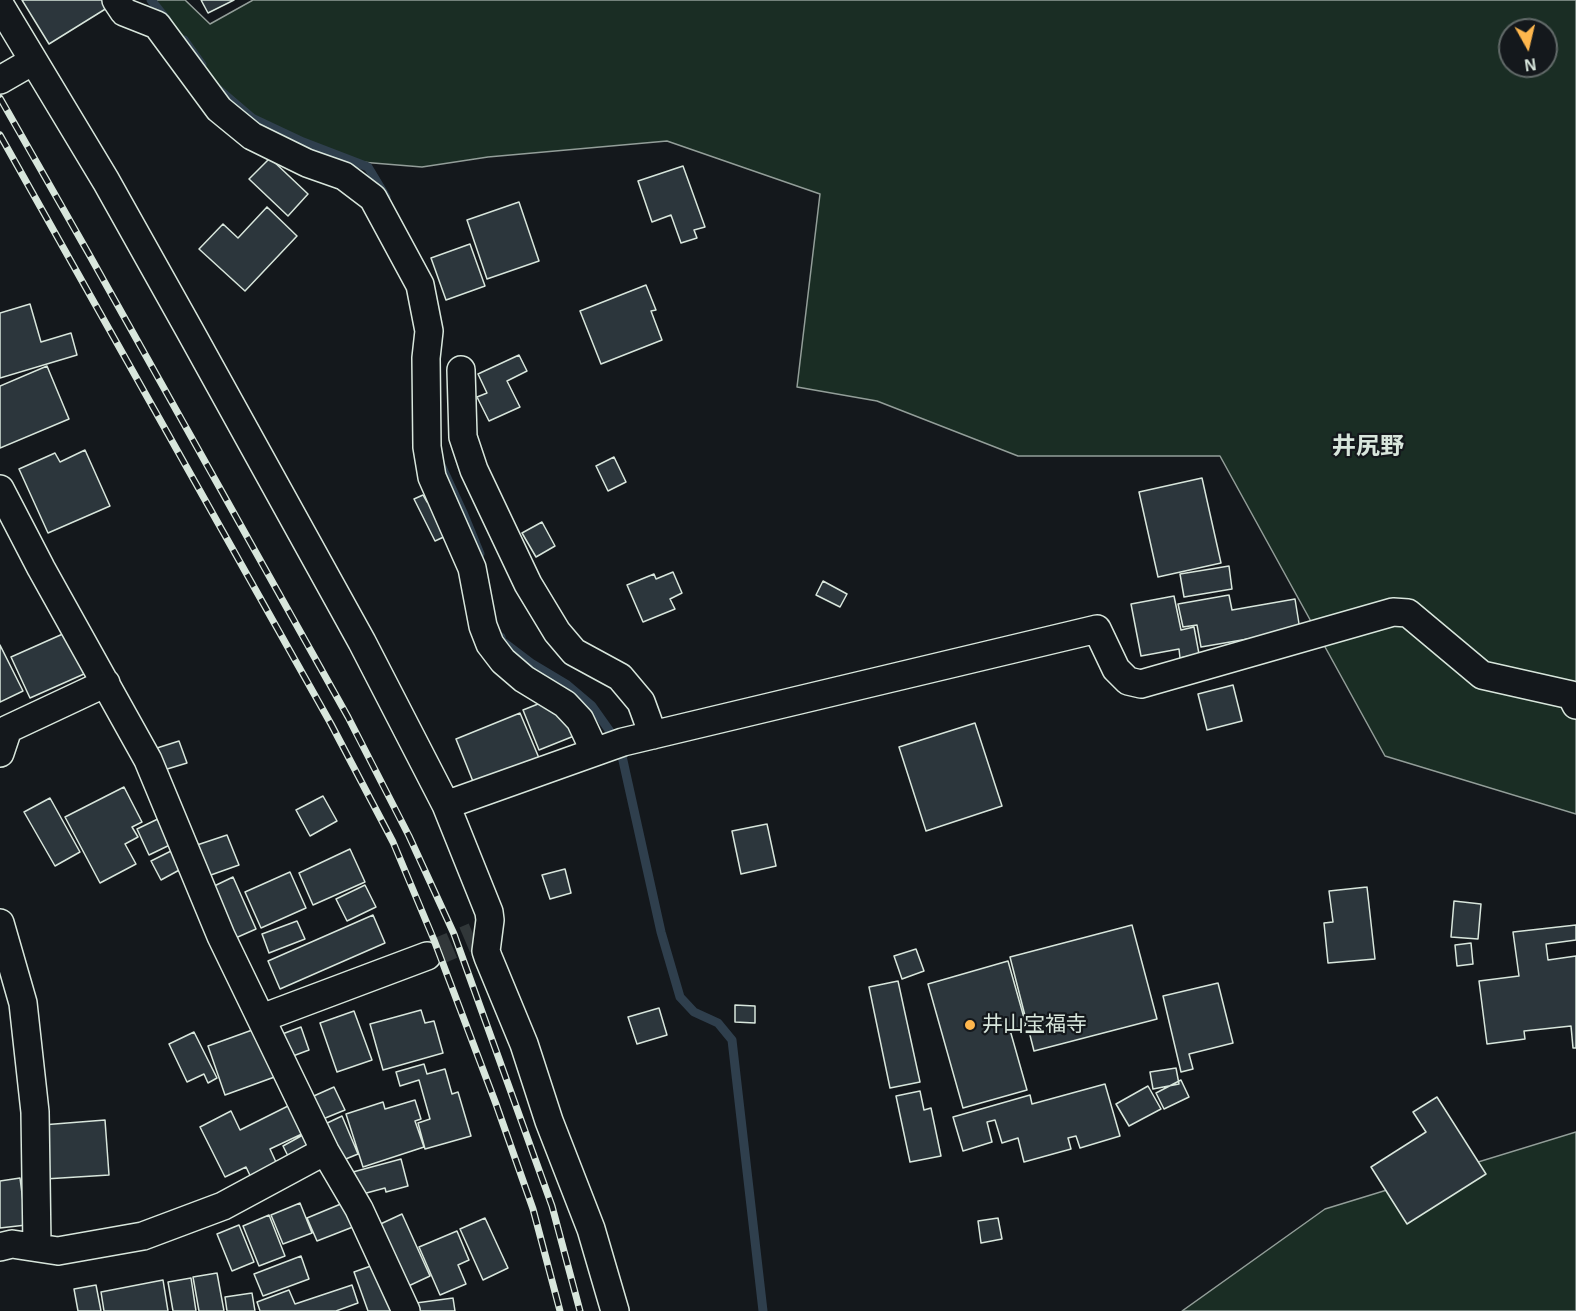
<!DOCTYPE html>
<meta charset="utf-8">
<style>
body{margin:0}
#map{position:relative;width:1576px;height:1311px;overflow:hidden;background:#14181c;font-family:Helvetica,sans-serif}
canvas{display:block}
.north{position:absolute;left:1498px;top:18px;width:60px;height:60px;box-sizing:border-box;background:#14181c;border:2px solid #626a69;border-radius:50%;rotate:172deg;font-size:16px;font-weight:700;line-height:24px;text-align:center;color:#d8e6dc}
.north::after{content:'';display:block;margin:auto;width:21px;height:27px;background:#ffb74d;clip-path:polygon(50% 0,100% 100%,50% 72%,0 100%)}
</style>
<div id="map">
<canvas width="1576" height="1311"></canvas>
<div class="north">N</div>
</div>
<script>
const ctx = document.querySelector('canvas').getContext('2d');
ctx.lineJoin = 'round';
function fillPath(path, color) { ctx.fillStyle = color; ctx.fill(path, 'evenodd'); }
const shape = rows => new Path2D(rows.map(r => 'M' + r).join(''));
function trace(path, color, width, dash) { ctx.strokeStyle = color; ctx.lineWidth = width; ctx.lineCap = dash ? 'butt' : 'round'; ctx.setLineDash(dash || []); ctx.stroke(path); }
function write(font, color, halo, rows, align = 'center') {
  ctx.font = font + ' Helvetica,"Noto Sans JP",sans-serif'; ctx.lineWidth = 4.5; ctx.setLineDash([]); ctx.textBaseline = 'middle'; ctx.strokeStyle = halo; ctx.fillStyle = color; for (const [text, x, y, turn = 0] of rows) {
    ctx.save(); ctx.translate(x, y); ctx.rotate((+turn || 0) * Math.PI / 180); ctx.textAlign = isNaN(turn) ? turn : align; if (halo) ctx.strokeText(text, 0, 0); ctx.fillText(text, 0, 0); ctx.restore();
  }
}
const green = shape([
 [155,0,185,0,210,24,253,0,1576,0,1576,814,1385,756,1220,456,1018,456,877,401,797,387,820,194,667,141,488,157,422,167,324,159,231,112,154,13,155,0],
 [1510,30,1546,30,1546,66,1510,66,1510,30],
 [1576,1132,1576,1311,1182,1311,1325,1209,1576,1132]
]);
const stream = shape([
 [151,0,167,20],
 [184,40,202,65],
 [218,89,252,118,303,142,368,167,386,197],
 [440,463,464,515,480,554],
 [501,637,502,641,531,663,566,684,592,706,609,730,622,756,661,932,680,997,694,1012,718,1023,732,1040,763,1311]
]);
const building = shape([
 [22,0,102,0,107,8,49,44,22,0],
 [201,0,234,0,208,13,201,0],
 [270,158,308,194,288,216,249,179,270,158],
 [683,166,705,227,694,230,697,238,681,243,671,215,652,222,638,181,683,166],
 [519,202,539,261,487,279,467,220,519,202],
 [267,207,297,236,245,291,199,249,223,224,238,238,267,207],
 [470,244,485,286,446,300,431,258,470,244],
 [646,285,656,310,651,311,662,340,601,364,580,311,646,285],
 [30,304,41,342,71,333,77,355,0,378,0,313,30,304],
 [519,355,527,371,507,381,520,407,489,421,477,397,487,393,478,374,519,355],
 [47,366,69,419,0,448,0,386,47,366],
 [85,450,110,506,48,533,19,469,55,453,60,462,85,450],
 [614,457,626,482,608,491,596,466,614,457],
 [1202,478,1221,563,1158,577,1139,492,1202,478],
 [423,495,427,502,430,500,448,535,435,541,414,499,423,495],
 [542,522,555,546,536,557,522,533,542,522],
 [1229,566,1232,589,1184,597,1180,574,1229,566],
 [673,572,682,593,670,599,675,609,643,622,627,585,654,574,656,579,673,572],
 [823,581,847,594,840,607,816,595,823,581],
 [1229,595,1232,610,1295,599,1300,630,1201,647,1197,625,1183,627,1178,604,1229,595],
 [1174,596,1181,630,1194,627,1199,654,1180,658,1179,649,1141,656,1131,604,1174,596],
 [65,633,84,674,30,698,11,657,65,633],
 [0,645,23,691,0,702,0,645],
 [1233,685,1242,721,1207,730,1198,694,1233,685],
 [548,700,553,713,563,709,574,736,539,750,523,710,548,700],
 [520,713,539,758,474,784,456,739,520,713],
 [975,723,1002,806,926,831,899,747,975,723],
 [179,741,187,763,164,770,157,748,179,741],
 [124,787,142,822,132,827,138,837,125,844,136,864,100,883,65,817,124,787],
 [323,796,337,821,310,836,296,810,323,796],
 [50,798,80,852,55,866,24,812,50,798],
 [164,816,176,842,149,855,137,829,164,816],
 [767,824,776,866,741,874,732,831,767,824],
 [227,835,239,865,208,876,197,845,227,835],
 [350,849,365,882,313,905,299,873,350,849],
 [173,850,183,868,161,880,151,861,173,850],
 [565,869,571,893,550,899,542,875,565,869],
 [290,872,306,908,261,928,245,892,290,872],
 [233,877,256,929,231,940,208,889,233,877],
 [365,885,376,907,347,921,336,899,365,885],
 [1367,887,1375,959,1328,963,1324,923,1333,922,1329,891,1367,887],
 [1454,901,1481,904,1478,939,1451,937,1454,901],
 [373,915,385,943,280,989,268,961,373,915],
 [297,921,305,939,269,953,262,934,297,921],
 [1132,925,1157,1019,1034,1051,1010,957,1132,925],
 [1576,925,1576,940,1546,944,1548,960,1576,956,1576,1048,1573,1048,1571,1026,1524,1031,1525,1039,1487,1044,1479,981,1519,976,1513,932,1576,925],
 [1471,943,1473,964,1457,966,1455,945,1471,943],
 [916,949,924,971,902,979,894,956,916,949],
 [1008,961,1026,1025,1010,1030,1027,1090,963,1108,928,984,1008,961],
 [898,981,920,1082,890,1088,869,987,898,981],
 [1218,983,1233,1043,1189,1054,1193,1069,1181,1072,1163,996,1218,983],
 [735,1005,755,1006,755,1023,735,1022,735,1005],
 [659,1008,667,1035,637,1044,628,1017,659,1008],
 [421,1010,425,1023,434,1021,443,1053,383,1070,370,1024,421,1010],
 [354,1011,372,1060,337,1072,320,1023,354,1011],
 [301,1027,309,1050,285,1059,277,1036,301,1027],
 [255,1029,280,1075,225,1095,208,1046,255,1029],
 [194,1032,217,1078,208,1083,204,1074,187,1082,169,1044,194,1032],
 [424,1064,427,1074,445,1069,452,1094,458,1092,471,1136,425,1149,418,1123,430,1119,419,1080,400,1086,396,1072,424,1064],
 [1176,1068,1179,1084,1153,1089,1150,1072,1176,1068],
 [1181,1080,1189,1097,1164,1109,1156,1093,1181,1080],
 [1105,1084,1120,1136,1080,1148,1076,1136,1068,1138,1071,1149,1024,1162,1018,1138,1002,1143,995,1120,987,1122,992,1142,963,1151,953,1117,1030,1095,1032,1104,1105,1084],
 [1148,1086,1161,1109,1129,1126,1116,1104,1148,1086],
 [334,1087,345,1110,318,1121,307,1099,334,1087],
 [920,1091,924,1110,931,1108,941,1156,910,1162,896,1096,920,1091],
 [1437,1097,1486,1174,1407,1224,1371,1167,1426,1132,1413,1112,1437,1097],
 [415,1100,421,1119,415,1121,424,1147,363,1167,346,1114,383,1102,385,1109,415,1100],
 [290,1105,304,1133,270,1149,281,1173,255,1186,246,1167,225,1177,200,1127,231,1111,240,1130,290,1105],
 [342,1116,358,1154,336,1163,321,1126,342,1116],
 [105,1120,109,1175,45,1179,42,1125,105,1120],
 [310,1131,320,1149,292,1164,283,1146,310,1131],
 [401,1159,408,1186,386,1192,385,1188,359,1195,353,1172,401,1159],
 [20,1178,26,1225,0,1228,0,1181,20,1178],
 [348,1201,358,1225,317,1241,307,1218,348,1201],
 [300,1203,312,1233,283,1244,271,1215,300,1203],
 [402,1214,430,1276,402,1289,374,1227,402,1214],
 [269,1215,285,1256,259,1266,243,1226,269,1215],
 [485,1218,508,1268,483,1280,460,1229,485,1218],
 [998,1218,1002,1239,981,1243,978,1221,998,1218],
 [239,1225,254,1262,232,1271,217,1234,239,1225],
 [457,1231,469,1260,458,1265,466,1284,440,1295,419,1247,457,1231],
 [301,1256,309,1279,263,1296,254,1274,301,1256],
 [379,1263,396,1311,368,1311,354,1272,379,1263],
 [217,1273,224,1311,199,1311,193,1277,217,1273],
 [191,1278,196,1311,173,1311,168,1282,191,1278],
 [163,1280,168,1311,104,1311,101,1292,163,1280],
 [96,1285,101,1311,78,1311,74,1289,96,1285],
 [352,1285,358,1303,336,1311,260,1311,257,1302,289,1290,295,1304,352,1285],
 [252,1293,255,1311,227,1311,225,1297,252,1293],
 [453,1298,455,1311,417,1311,416,1303,453,1298]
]);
const streetTunnel = shape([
 [427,956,474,936]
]);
const street = shape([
 [116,0,124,12,157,25,219,109,252,136,307,163,344,176,373,198,420,285,429,331,426,358,427,447,432,477,472,568,483,626,490,644,503,661,524,679,565,704,580,720,595,752],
 [0,5,106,181,190,331,362,642,446,805,489,912,490,920,486,951,488,957,524,1044,549,1121,591,1229,615,1311],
 [0,80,33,61],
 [461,370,463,437,474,470,528,584,557,632,574,652,620,677,641,702,653,735],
 [0,489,41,568,148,760,221,936,325,1151,359,1209,406,1311],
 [0,753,8,729,106,683],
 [446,805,623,742,1097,629,1116,669,1128,681,1141,684,1393,612,1408,613,1482,675,1571,695,1576,705],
 [0,923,23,1003,35,1112,37,1246],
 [262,1018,427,956],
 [0,1247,12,1244,58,1251,143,1236,223,1206,325,1151]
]);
const rail = shape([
 [0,98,90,256,348,717,409,836,454,934,552,1206,580,1311],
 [0,135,331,724,393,842,434,940,496,1104,533,1209,560,1311]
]);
const markers = [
 [970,1025,6,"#ffb74d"]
];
const poiNames = [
 ["井山宝福寺",982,1025]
];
const quarterNames = [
 ["井尻野",1368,447]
];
fillPath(green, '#1a2d24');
trace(green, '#939e99', 1.5);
trace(stream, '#2f3f4d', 9);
fillPath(building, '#2c363c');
trace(building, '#d8e6dc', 1.5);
trace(streetTunnel, '#313739', 27, [27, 14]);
trace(street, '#d8e6dc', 30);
trace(street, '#14181c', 27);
trace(rail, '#d8e6dc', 7);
trace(rail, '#14181c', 4.5, [14]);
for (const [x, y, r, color] of markers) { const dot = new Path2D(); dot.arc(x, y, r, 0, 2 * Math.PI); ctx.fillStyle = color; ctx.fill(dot); trace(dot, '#14181c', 2); }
write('21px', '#d8e6dc', '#14181c', poiNames, 'left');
write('bold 24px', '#d8e6dc', '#14181c', quarterNames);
</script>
